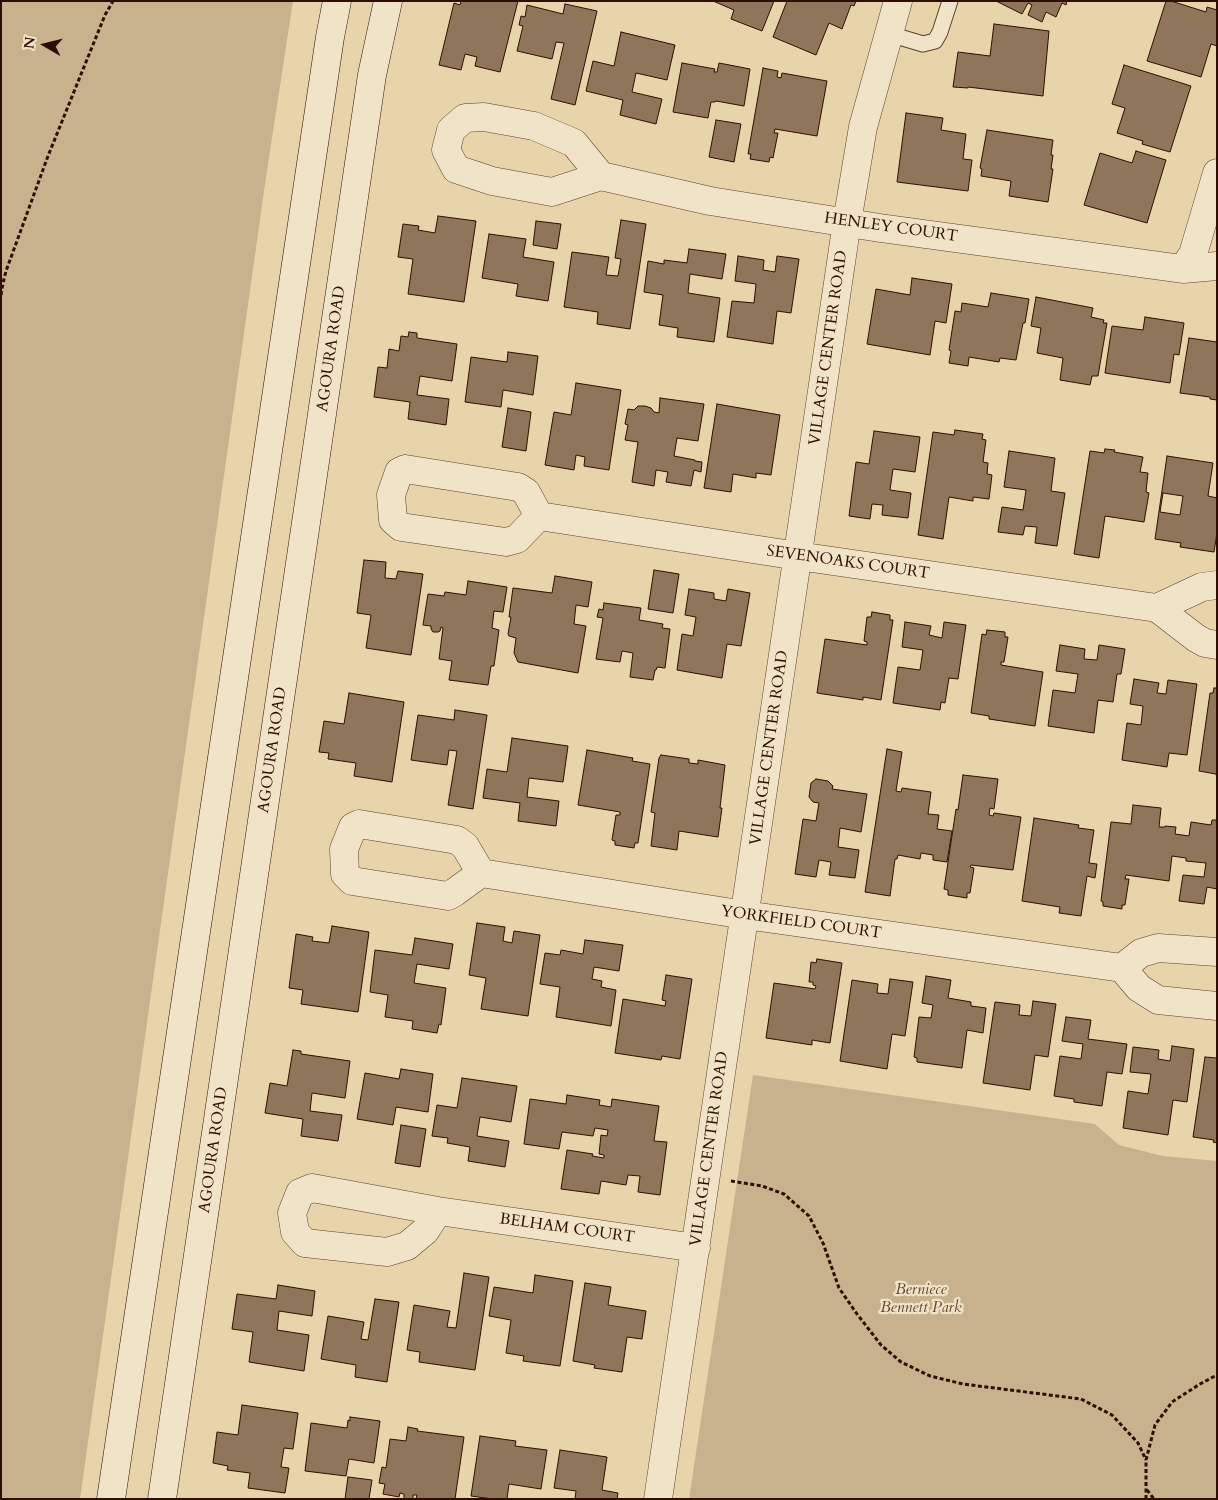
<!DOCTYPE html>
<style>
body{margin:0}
#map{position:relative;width:1218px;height:1500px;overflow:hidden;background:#e8d4ab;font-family:Cardo,serif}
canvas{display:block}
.frame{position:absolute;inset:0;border:2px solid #2e0e01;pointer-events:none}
.north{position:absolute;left:20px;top:20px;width:50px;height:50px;-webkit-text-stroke:4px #f0e3c8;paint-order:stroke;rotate:278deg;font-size:14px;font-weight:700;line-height:20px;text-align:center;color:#2e0e01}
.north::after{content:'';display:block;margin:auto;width:18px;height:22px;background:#2e0e01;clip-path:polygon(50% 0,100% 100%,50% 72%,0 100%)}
</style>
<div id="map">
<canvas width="1218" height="1500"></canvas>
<div class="frame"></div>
<div class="north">N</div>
</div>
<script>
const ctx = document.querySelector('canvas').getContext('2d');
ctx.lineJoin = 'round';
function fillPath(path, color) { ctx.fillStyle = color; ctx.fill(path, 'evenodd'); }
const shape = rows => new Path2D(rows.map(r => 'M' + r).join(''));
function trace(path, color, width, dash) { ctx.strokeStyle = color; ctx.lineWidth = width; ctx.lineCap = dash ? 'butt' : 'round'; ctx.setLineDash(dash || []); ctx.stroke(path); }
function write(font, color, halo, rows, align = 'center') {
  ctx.font = font + ' Cardo,serif'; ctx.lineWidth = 4.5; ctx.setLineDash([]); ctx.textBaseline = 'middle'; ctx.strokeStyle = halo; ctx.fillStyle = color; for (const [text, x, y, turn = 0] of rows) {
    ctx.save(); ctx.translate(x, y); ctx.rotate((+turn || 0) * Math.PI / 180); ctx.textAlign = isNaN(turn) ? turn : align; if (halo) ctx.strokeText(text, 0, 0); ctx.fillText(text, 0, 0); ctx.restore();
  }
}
const green = shape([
 [1,1,293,1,265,184,80,1499,1,1499],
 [753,1075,1095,1124,1119,1145,1163,1156,1217,1161,1217,1499,689,1499]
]);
const building = shape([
 [461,1,518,1,500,72,475,66,477,57,465,54,461,70,439,65,454,3,460,5,461,1],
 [713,1,774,1,762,31,731,19,734,10,713,1],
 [787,1,856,1,854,6,851,5,842,29,829,23,816,55,773,37,787,1],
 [996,1,1067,1,1066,5,1062,3,1056,17,1046,12,1042,22,1028,15,1032,5,1028,3,1022,14,996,1],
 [1166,1,1171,1,1206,12,1207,7,1217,10,1217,46,1211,44,1201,77,1147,61,1166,1],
 [565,4,597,11,575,105,551,99,564,43,556,42,552,59,517,51,523,26,519,25,521,16,525,17,527,5,563,14,565,4],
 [994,24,1049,31,1043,96,968,87,968,88,953,87,958,52,990,56,994,24],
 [621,32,675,45,667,80,636,73,632,92,662,99,656,124,620,115,623,100,586,91,593,61,614,66,621,32],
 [682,63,715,69,714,72,717,72,719,63,750,69,744,106,716,101,715,102,711,102,708,118,673,112,682,63],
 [1124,65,1191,86,1170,152,1142,144,1143,141,1117,133,1125,108,1112,104,1124,65],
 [763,68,778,71,777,77,781,78,782,73,827,81,817,136,775,129,774,133,778,133,773,158,770,157,769,162,750,159,751,154,748,154,763,68],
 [906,113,943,118,941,130,966,134,963,159,972,160,968,191,897,182,906,113],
 [716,120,741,124,734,162,709,157,716,120],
 [987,130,1053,140,1051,155,1053,155,1051,169,1053,169,1048,202,1009,196,1011,181,981,176,982,169,980,168,987,130],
 [1136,151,1166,160,1147,223,1084,205,1100,153,1132,163,1136,151],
 [438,216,476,221,464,302,408,294,413,259,398,257,403,224,419,226,418,230,435,233,438,216],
 [621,220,646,224,630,329,597,324,598,312,564,307,572,252,609,257,606,275,618,276,621,259,615,258,621,220],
 [536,221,561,224,557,249,533,245,536,221],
 [489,234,526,239,523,257,554,262,548,301,516,296,518,284,482,278,489,234],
 [689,249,726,254,722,279,690,274,688,293,720,298,714,342,677,337,678,328,659,325,663,295,644,292,648,261,664,264,664,260,687,263,689,249],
 [738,256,764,260,763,270,775,272,777,256,799,259,791,313,777,311,773,344,727,337,732,301,754,303,756,284,735,281,738,256],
 [912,278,952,284,946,323,935,321,930,355,867,344,876,289,910,295,912,278],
 [991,293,1029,299,1025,323,1023,323,1016,360,1000,358,999,362,969,357,968,366,949,363,951,351,949,350,955,311,961,312,962,303,988,307,991,293],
 [1036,297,1093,308,1091,317,1104,320,1103,323,1107,323,1098,376,1092,376,1090,385,1060,380,1063,358,1037,353,1041,328,1031,326,1036,297],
 [1145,317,1184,323,1179,355,1174,354,1170,383,1105,373,1112,326,1143,330,1145,317],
 [409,332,417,333,417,338,457,344,452,381,420,376,417,395,449,399,446,425,408,419,410,402,374,397,378,367,387,368,389,349,399,351,401,336,408,337,409,332],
 [1189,338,1217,342,1217,400,1210,399,1210,397,1180,393,1189,338],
 [508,352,538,356,533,395,503,390,501,407,465,402,471,357,507,362,508,352],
 [576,383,621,390,609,470,584,466,585,457,576,455,574,470,545,465,554,412,571,415,576,383],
 [660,398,704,404,698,441,677,438,674,456,695,460,695,461,702,462,701,472,694,470,691,486,666,482,668,472,656,470,654,486,632,482,638,442,625,440,628,425,625,424,628,409,634,410,638,406,645,406,651,408,654,412,659,413,660,398],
 [717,404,780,415,771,475,756,473,756,478,733,474,731,492,704,488,717,404],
 [508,408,531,412,526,451,502,447,508,408],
 [955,430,983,434,982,439,986,440,983,462,988,463,987,474,992,475,989,499,973,497,973,501,949,497,943,539,918,535,933,432,954,435,955,430],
 [874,431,920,437,915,472,893,469,890,490,911,493,908,518,882,515,883,505,872,504,870,519,849,516,856,462,869,464,874,431],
 [1105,449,1115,450,1114,452,1143,457,1140,472,1148,473,1146,492,1149,493,1144,522,1105,516,1099,558,1074,554,1090,451,1104,453,1105,449],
 [1009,451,1055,458,1051,491,1065,493,1057,546,1035,543,1037,527,1025,526,1023,535,998,532,1002,507,1023,510,1026,490,1004,487,1009,451],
 [1167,456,1213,463,1208,496,1217,498,1217,533,1214,552,1180,547,1181,543,1155,539,1167,456],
 [1163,493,1183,496,1180,515,1160,512,1163,493],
 [364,560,386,562,385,578,396,579,398,571,423,574,411,655,366,648,371,615,357,613,364,560],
 [654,570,679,574,673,613,648,609,654,570],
 [555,576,592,582,588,607,576,605,574,624,586,626,578,673,518,662,514,653,516,638,509,636,508,634,511,617,509,617,513,588,552,593,555,576],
 [468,581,507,587,503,612,494,611,492,628,499,630,494,666,491,666,488,685,449,680,452,661,439,659,443,628,441,627,440,631,438,632,433,632,431,629,431,626,423,625,428,594,444,596,445,592,466,595,468,581],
 [689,589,714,593,714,599,726,601,728,589,750,593,741,646,727,644,722,678,677,670,682,634,693,636,696,617,685,615,689,589],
 [604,603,641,608,639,620,663,624,662,628,670,629,665,668,657,667,656,670,655,670,653,680,630,677,633,653,622,651,620,662,596,659,603,618,597,617,599,609,603,610,604,603],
 [872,612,890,615,890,620,893,620,881,700,863,697,863,700,817,693,825,639,867,645,867,642,864,641,867,617,871,617,872,612],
 [905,622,931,626,929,635,942,638,944,622,966,625,958,679,949,678,945,703,941,702,940,710,893,703,898,667,920,670,923,650,902,647,905,622],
 [987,630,1005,632,1005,637,1008,637,1004,662,1001,662,1001,665,1043,672,1035,726,989,719,989,716,971,713,982,634,986,635,987,630],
 [1060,645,1085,649,1084,659,1097,660,1099,645,1125,649,1121,674,1117,674,1113,702,1098,700,1094,733,1048,726,1053,690,1075,693,1078,674,1056,671,1060,645],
 [1134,679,1159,683,1157,693,1166,694,1168,680,1197,684,1187,755,1169,753,1167,767,1122,760,1127,723,1141,725,1143,706,1130,704,1134,679],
 [1214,688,1217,688,1217,778,1216,774,1199,771,1210,693,1213,693,1214,688],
 [349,693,404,702,392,782,354,776,356,763,328,759,329,753,319,752,324,721,344,724,349,693],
 [455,710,487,715,473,809,448,805,457,751,449,750,447,765,411,760,418,715,454,720,455,710],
 [512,738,568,746,563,782,529,778,527,797,559,801,556,826,518,821,520,803,483,798,487,769,507,772,512,738],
 [887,749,902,752,896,791,901,792,902,788,931,792,928,814,939,815,937,829,952,831,947,862,933,860,933,855,921,853,920,859,898,855,897,859,895,859,890,896,865,892,887,749],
 [587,750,633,758,632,761,650,764,638,843,635,843,634,848,615,845,615,841,612,840,616,815,620,815,620,812,578,805,587,750],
 [661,755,689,759,689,763,698,764,698,760,725,765,720,808,722,808,718,837,679,831,677,850,651,846,655,813,651,812,659,758,661,755],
 [963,775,998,779,994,809,990,808,989,815,993,816,994,813,1021,817,1013,870,971,865,970,867,974,868,970,893,967,893,967,898,948,895,948,890,944,889,956,809,958,810,963,775],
 [816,779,828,781,833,786,832,789,867,794,861,832,840,828,838,847,859,850,855,878,829,875,831,862,819,860,816,877,795,874,803,819,816,821,819,803,813,802,809,797,811,783,816,779],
 [1133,805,1161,808,1159,827,1165,827,1165,826,1176,827,1175,834,1189,836,1191,822,1211,825,1212,820,1217,820,1217,889,1207,887,1204,904,1179,901,1183,875,1204,877,1206,863,1186,861,1186,858,1172,856,1169,881,1126,875,1125,879,1129,879,1125,905,1122,905,1122,909,1103,906,1103,902,1101,901,1111,822,1131,824,1133,805],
 [1034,818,1079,825,1078,828,1094,830,1089,863,1097,864,1095,878,1087,876,1081,916,1059,913,1060,907,1022,901,1034,818],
 [477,923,505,927,503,941,512,943,514,931,540,935,528,1016,481,1009,486,978,469,975,477,923],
 [332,926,369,932,358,1012,301,1004,303,990,289,988,296,934,313,937,312,941,329,943,332,926],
 [415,938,453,944,449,969,417,964,414,983,446,988,441,1025,439,1024,437,1033,412,1029,413,1021,385,1017,388,995,370,992,375,950,412,955,415,938],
 [585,940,623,945,619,971,594,967,592,979,602,981,601,987,616,990,611,1026,556,1017,560,987,540,984,545,953,560,955,561,950,583,954,585,940],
 [817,959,842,963,830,1043,812,1040,812,1045,766,1038,774,983,815,989,816,986,813,985,813,982,809,982,811,962,816,963,817,959],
 [666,975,692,979,680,1059,662,1056,661,1060,615,1053,623,999,665,1006,666,1001,662,1000,666,975],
 [926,976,951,980,948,998,971,1002,971,1006,986,1008,983,1033,967,1030,962,1068,917,1062,917,1058,914,1057,919,1017,931,1018,933,1005,922,1003,926,976],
 [890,979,913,982,905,1036,892,1034,887,1069,840,1061,852,980,878,984,877,993,888,994,890,979],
 [1033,1001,1056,1004,1048,1057,1035,1055,1030,1090,983,1083,995,1002,1020,1005,1019,1015,1031,1016,1033,1001],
 [1066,1017,1091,1020,1088,1039,1127,1044,1122,1074,1107,1072,1102,1106,1074,1102,1074,1099,1054,1096,1060,1056,1081,1059,1083,1044,1062,1041,1066,1017],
 [1172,1046,1194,1049,1187,1102,1173,1100,1168,1135,1123,1128,1128,1091,1148,1094,1151,1074,1130,1072,1133,1047,1159,1050,1158,1059,1170,1061,1172,1046],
 [293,1050,301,1051,301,1054,350,1061,345,1098,312,1093,310,1111,342,1115,338,1141,301,1136,303,1119,265,1113,270,1083,287,1086,293,1050],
 [1205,1057,1217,1058,1217,1143,1213,1142,1214,1140,1193,1137,1205,1057],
 [401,1069,433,1074,428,1112,396,1107,393,1125,357,1119,365,1073,399,1079,401,1069],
 [462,1078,517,1086,511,1122,480,1117,477,1136,509,1141,505,1167,468,1161,470,1147,447,1143,448,1138,432,1136,437,1105,457,1108,462,1078],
 [567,1095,600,1100,599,1105,611,1107,612,1099,659,1106,654,1141,667,1142,660,1195,638,1192,640,1176,628,1175,626,1185,601,1181,599,1194,561,1189,567,1150,593,1154,592,1156,604,1158,604,1155,599,1154,601,1135,607,1136,608,1130,595,1128,593,1136,562,1132,559,1149,524,1144,530,1099,566,1104,567,1095],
 [401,1125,426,1129,420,1167,395,1163,401,1125],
 [464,1273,489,1277,475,1370,419,1362,420,1352,407,1350,414,1305,450,1311,447,1327,456,1328,464,1273],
 [535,1275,573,1281,560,1366,523,1361,524,1356,506,1353,511,1320,489,1316,494,1287,533,1293,535,1275],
 [585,1283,611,1287,608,1305,646,1311,642,1339,627,1337,622,1372,594,1368,595,1365,573,1361,585,1283],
 [278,1285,315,1291,312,1316,279,1311,277,1330,309,1335,304,1371,249,1362,253,1332,232,1329,237,1294,276,1299,278,1285],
 [375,1299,399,1302,387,1382,355,1377,356,1365,321,1359,328,1316,364,1322,361,1339,368,1340,375,1299],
 [242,1405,298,1413,293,1449,284,1448,281,1467,289,1468,285,1493,248,1488,250,1473,227,1470,228,1466,213,1463,217,1432,238,1435,242,1405],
 [350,1417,380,1421,374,1463,349,1459,346,1476,305,1471,311,1423,347,1428,348,1420,350,1421,350,1417],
 [408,1427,418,1429,417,1431,464,1437,455,1499,416,1499,417,1495,413,1495,413,1499,404,1499,404,1494,400,1493,399,1497,383,1494,385,1484,379,1483,382,1467,386,1468,390,1439,406,1441,408,1427],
 [480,1436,516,1441,515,1446,547,1450,541,1489,509,1484,507,1499,493,1499,471,1496,480,1436],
 [560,1450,607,1457,602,1490,618,1493,617,1499,575,1499,576,1491,554,1488,560,1450],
 [348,1477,372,1480,369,1499,345,1499,348,1477]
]);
const path = shape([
 [1,295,3,283,6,271,48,156,105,15,113,1],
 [731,1181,762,1186,784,1194,809,1216,823,1243,839,1288,857,1314,881,1345,901,1362,930,1376,963,1384,1081,1399,1112,1415,1138,1443,1146,1460],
 [1147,1490,1154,1499],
 [1146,1499,1146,1460,1155,1425,1172,1402,1200,1384,1217,1375]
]);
const service = shape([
 [889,34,923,44,935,41,940,32,950,1]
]);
const minor = shape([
 [601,176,574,143,534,126,484,117,465,118,451,130,446,150,456,169,492,181,552,192,601,176,710,201,880,228,1183,269,1217,266],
 [1183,269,1193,254,1217,173],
 [405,469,518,487,526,492,539,516,517,539,506,542,401,527,393,520,391,495,399,472,405,469],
 [539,516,798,556,1157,608,1196,638,1205,643,1217,645],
 [1157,608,1202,587,1217,585],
 [481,873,465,846,457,840,359,824,353,827,344,849,345,874,352,881,448,896,455,892,481,873,745,915,1122,968,1139,988,1158,1000,1217,1006],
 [1122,968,1141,953,1158,948,1217,952],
 [438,1211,425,1231,407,1246,387,1252,305,1243,295,1232,292,1213,300,1193,312,1188,438,1211,696,1248],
 [658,1499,847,222,863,127,898,1]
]);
const secondary = shape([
 [111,1499,330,37,337,1],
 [162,1499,372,75,388,1]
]);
const streetNames = [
 ["HENLEY COURT",891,228,8],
 ["VILLAGE CENTER ROAD",829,348,-82],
 ["AGOURA ROAD",332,349,-82],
 ["SEVENOAKS COURT",848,563,8],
 ["VILLAGE CENTER ROAD",770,748,-82],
 ["AGOURA ROAD",273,750,-82],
 ["YORKFIELD COURT",801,923,8],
 ["VILLAGE CENTER ROAD",710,1149,-82],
 ["AGOURA ROAD",214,1150,-82],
 ["BELHAM COURT",567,1229,8]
];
const parkNames = [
 ["Berniece",921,1290],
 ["Bennett Park",921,1308]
];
fillPath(green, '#c8b28e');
fillPath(building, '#8f7559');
trace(building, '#2e0e01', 1);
trace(service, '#5c402c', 17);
trace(minor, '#5c402c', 29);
trace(secondary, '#2e0e01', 29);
trace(path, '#2e0e01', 3, [4, 2.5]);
trace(service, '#f0e3c8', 15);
trace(minor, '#f0e3c8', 28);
trace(secondary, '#f0e3c8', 28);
write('16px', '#2e0e01', '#f0e3c8', streetNames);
write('italic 16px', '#644732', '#f0e3c8', parkNames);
</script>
